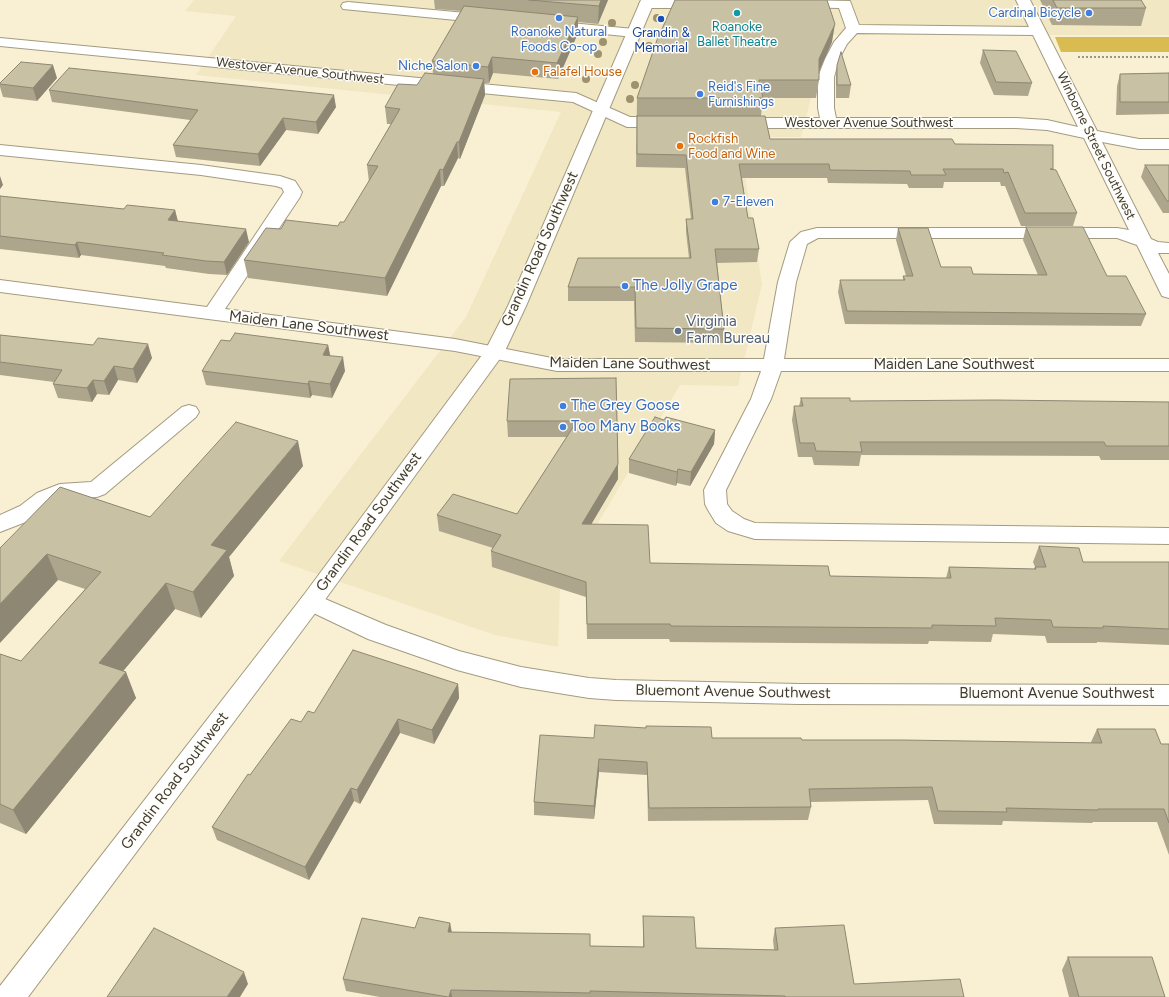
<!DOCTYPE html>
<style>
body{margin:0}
canvas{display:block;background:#f9f0d3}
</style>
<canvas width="1169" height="997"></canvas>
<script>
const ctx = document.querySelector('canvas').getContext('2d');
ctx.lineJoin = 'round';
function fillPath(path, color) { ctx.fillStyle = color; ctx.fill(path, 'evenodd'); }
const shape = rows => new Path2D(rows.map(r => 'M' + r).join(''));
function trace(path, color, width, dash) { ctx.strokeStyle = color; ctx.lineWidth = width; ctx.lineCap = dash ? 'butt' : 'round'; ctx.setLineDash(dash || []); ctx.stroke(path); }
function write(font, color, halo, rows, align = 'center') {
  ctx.font = font + ' Figtree,sans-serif'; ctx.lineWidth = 3; ctx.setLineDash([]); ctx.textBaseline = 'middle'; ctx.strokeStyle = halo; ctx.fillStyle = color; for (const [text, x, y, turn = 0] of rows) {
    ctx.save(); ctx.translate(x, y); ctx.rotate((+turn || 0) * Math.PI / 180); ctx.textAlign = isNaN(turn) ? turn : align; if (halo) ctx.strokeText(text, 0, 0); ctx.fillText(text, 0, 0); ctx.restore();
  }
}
const built = shape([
 [194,0,1169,0,1169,35,827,35,801,137,739,137,762,284,738,386,680,385,560,587,558,647,495,635,279,561,466,317,561,112,196,75,236,16,185,11]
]);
const forest = shape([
 [1055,37,1169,37,1169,52,1061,52]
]);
const path = shape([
 [1078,57,1169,57]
]);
const minor = shape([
 [645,0,704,0,708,1,710,4,708,7,703,8,646,8,641,7,639,4,641,1,645,0],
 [797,0,850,1,859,25,1029,27,1016,0,1030,0,1097,131,1139,139,1169,139,1169,149,1139,149,1102,142,1151,239,1158,242,1169,243,1169,253,1158,253,1169,274,1169,298,1162,296,1160,292,1137,245,1117,238,818,238,807,244,796,282,784,359,1169,359,1169,371,781,371,771,399,726,490,727,504,732,511,744,519,755,523,1169,528,1169,544,755,539,728,531,716,523,708,510,705,504,704,490,751,399,761,371,557,371,455,351,0,292,0,280,207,307,284,192,282,188,276,186,201,175,0,155,0,145,201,165,280,176,295,181,302,192,300,197,225,309,455,339,557,359,764,359,778,282,790,242,801,232,817,228,1117,228,1129,230,1084,138,1047,130,1016,128,736,128,730,126,728,123,730,120,736,118,820,118,818,108,818,77,825,59,834,42,846,28,839,8,793,7,791,4,793,1,797,0],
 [857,33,1033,35,1078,127,1047,120,1016,118,836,118,834,108,834,77,839,59,847,44,857,33],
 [348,2,487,15,492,16,494,19,492,22,487,23,343,9,341,6,343,3,348,2],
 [549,21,634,29,639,30,641,33,639,36,634,37,544,28,542,25,544,22,549,21],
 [0,38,576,93,630,117,666,117,672,119,674,122,672,125,666,127,627,127,573,102,0,46,0,38],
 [189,405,196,407,199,412,196,417,105,494,97,497,64,499,53,505,36,518,0,532,0,515,20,506,37,493,52,487,60,484,91,482,182,407,189,405],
 [311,593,386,625,459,651,521,667,589,678,616,680,799,684,1169,685,1169,705,799,704,616,700,589,698,521,687,457,670,368,639,303,608,299,602,303,596,311,593]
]);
const major = shape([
 [641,0,655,0,526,306,504,353,319,608,28,997,0,997,0,986,303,596,485,351,508,306,641,0]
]);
const trees = [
 [657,18],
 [612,23],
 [654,33],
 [603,42],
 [649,46],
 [598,54],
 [586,79],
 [635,85],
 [630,99]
];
const wall = shape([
 [434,0,608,0,598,24,578,22,578,33,558,79,493,73,489,83,484,83,485,95,460,159,458,158,444,186,441,186,387,296,248,278,244,260,281,229,338,226,344,222,369,182,367,165,391,124,387,124,385,107,433,74,432,61,461,11,435,9],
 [1040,0,1141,0,1146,8,1141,26,1052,25],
 [832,42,819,71,819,80,816,98,763,98,761,116,770,139,955,144,1053,169,1077,213,1073,226,1021,226,1005,186,1001,186,1000,182,944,182,943,188,909,188,907,184,828,183,827,178,742,178,748,218,759,249,757,262,717,263,724,329,723,343,635,342,634,301,568,301,568,287,689,258,686,232,686,219,691,219,685,168,636,167,637,98],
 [983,50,1032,83,1028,96,994,95,980,63],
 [837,65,851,85,849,98,836,98,836,77],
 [1169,73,1169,114,1116,115,1117,86,1120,74],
 [57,78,37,101,3,97,0,87,0,83],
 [49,90,336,107,318,134,286,130,260,166,176,157,173,145,190,120,52,102],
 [1145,165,1169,165,1169,213,1163,213,1141,177],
 [0,196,124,209,175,210,178,221,249,242,227,275,209,274,166,268,165,266,81,255,79,258,0,249],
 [1026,227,1107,276,1146,314,1141,326,845,324,838,292,840,280,903,280,903,276,906,276,896,240,898,228,941,267,973,274,1038,275,1023,240],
 [0,335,152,358,137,383,118,380,109,395,97,394,92,402,58,398,53,384,54,382,0,375],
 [230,341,328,345,330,356,345,371,332,398,312,395,310,398,206,385,202,371],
 [616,378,618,464,618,479,591,524,650,563,830,576,938,578,946,578,949,567,1034,569,1035,567,1033,562,1039,546,1083,562,1169,562,1169,645,1097,642,1097,643,1047,643,1045,636,993,634,991,642,929,641,928,644,670,642,669,639,587,639,586,597,492,567,491,551,493,548,439,531,437,515,517,514,567,437,508,437,507,421],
 [801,398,850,401,1169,402,1169,460,1101,460,1099,456,861,455,859,466,814,465,812,457,798,457,792,420,794,406,799,406],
 [664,420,715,430,714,444,690,486,677,483,676,486,629,473,629,459],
 [303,466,229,557,234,576,201,618,175,609,123,671,136,698,26,834,0,823,0,654,21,661,85,589,58,580,0,548,150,517],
 [458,684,459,698,434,744,400,733,360,804,354,801,309,880,217,840,212,827,250,775,301,722,314,713],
 [1097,729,1161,744,1169,744,1169,855,1157,822,1093,822,1092,823,1003,821,1002,825,934,824,928,800,810,802,811,807,808,820,648,821,647,775,599,772,594,819,534,815,534,802,594,738,712,738,802,740,1092,743,1091,742],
 [643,916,696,948,774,950,773,940,775,928,854,984,964,997,380,997,346,991,343,979,415,928,450,923,452,932,590,946,643,947],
 [1068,957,1165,997,1069,997,1062,970]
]);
const shadedWall = shape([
 [601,0,608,0,598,24,599,6],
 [578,17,578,33,558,79,557,63],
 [835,24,832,42,817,76,819,59],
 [492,57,493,73,489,83,488,67],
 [53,65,57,78,37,101,33,88],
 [484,79,485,95,460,159,459,142],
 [334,95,336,107,318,134,316,122],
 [283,118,286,130,260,166,258,154],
 [457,142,458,158,444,186,443,170],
 [440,169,441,186,387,296,385,278],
 [0,176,3,185,0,189],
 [175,210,178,223,168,220],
 [246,229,249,242,227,275,224,262],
 [77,242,81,255,79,258,75,245],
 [148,344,152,358,137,383,133,369],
 [328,345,331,359,323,355],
 [343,357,345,371,332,398,330,384],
 [114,366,118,380,109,395,104,381],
 [93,380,97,394,92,402,87,388],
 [309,381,312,395,310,398,308,384],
 [715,430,714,444,690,486,691,472],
 [298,441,303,466,229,557,234,576,201,618,193,592,211,545],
 [618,464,618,479,582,540,582,524],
 [678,469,677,483,676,486,677,472],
 [47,554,58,580,0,643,0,604],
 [166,583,175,609,109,688,99,663],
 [126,672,136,698,26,834,13,810],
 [458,684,459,698,434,744,432,730],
 [398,719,400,733,360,804,357,790],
 [599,759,599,772,594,819,594,806],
 [351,788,354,801,309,880,305,867],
 [450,923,452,936,448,932],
 [244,972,248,984,240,997,227,997],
 [451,990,452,997,449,997]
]);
const building = shape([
 [529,0,601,0,599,6,529,0],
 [675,0,827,0,835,24,819,59,819,80,759,80,763,98,637,98,657,40,675,0],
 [1053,0,1141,0,1146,8,1057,8,1053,0],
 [464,6,578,17,557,63,492,57,488,67,432,61,464,6],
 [983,50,1016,51,1032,83,996,82,983,50],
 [841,52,851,85,837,85,837,65,841,52],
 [21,62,53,65,33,88,0,84,0,83,21,62],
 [69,68,334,95,316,122,283,118,258,154,173,145,198,110,49,90,69,68],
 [425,73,484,79,459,142,457,142,443,170,440,169,385,278,244,260,266,228,281,229,286,220,338,226,340,222,344,222,378,166,367,165,400,109,385,107,398,84,417,85,425,73],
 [1169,73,1169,102,1120,102,1120,74,1169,73],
 [637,116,765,116,770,139,952,139,955,144,1053,145,1053,169,1050,169,1056,170,1077,213,1025,213,1008,172,1004,173,1003,169,943,169,946,175,911,175,910,171,830,170,829,164,739,164,748,218,753,218,759,249,715,249,724,329,636,328,635,287,568,287,578,258,691,258,686,219,693,219,686,155,637,154,637,116],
 [1145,165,1169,165,1169,201,1167,201,1145,165],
 [0,196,124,209,127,205,175,210,168,220,246,229,224,262,206,261,162,255,164,253,77,242,75,245,0,236,0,196],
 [1026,227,1083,227,1107,276,1126,276,1146,314,847,311,840,280,905,280,903,276,913,276,898,228,928,228,941,267,971,267,973,274,1047,275,1026,227],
 [235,333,328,345,323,355,343,357,330,384,309,381,308,384,202,371,221,340,230,341,235,333],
 [0,335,93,345,98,338,148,344,133,369,114,366,104,381,93,380,87,388,53,384,62,370,0,362,0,335],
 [616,378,618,464,582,524,648,525,650,563,828,566,830,576,938,578,951,578,949,567,1036,569,1035,567,1046,567,1039,546,1079,548,1083,562,1169,562,1169,629,1103,626,1103,628,1053,627,1051,620,995,618,996,626,932,625,932,628,671,626,670,624,587,624,586,582,491,551,501,535,437,515,453,494,517,514,577,421,507,421,510,379,616,378],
 [801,398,850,398,850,401,995,400,1169,402,1169,446,1106,446,1104,442,860,442,862,452,816,451,814,443,800,443,794,406,803,406,801,398],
 [655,417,664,420,666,417,715,430,691,472,678,469,677,472,629,459,655,417],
 [236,422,298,441,211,545,227,550,193,592,166,583,99,663,126,672,13,810,0,804,0,654,21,661,101,572,47,554,0,604,0,548,60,487,150,517,236,422],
 [353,650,458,684,432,730,398,719,357,790,351,788,305,867,212,827,248,774,250,775,291,719,301,722,308,711,314,713,353,650],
 [595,725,646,728,646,726,711,727,712,738,801,738,802,740,902,740,1102,743,1097,729,1155,729,1161,744,1169,744,1169,823,1164,809,1098,809,1098,810,1006,808,1007,812,938,811,932,787,809,789,811,807,649,808,647,762,599,759,594,806,534,802,540,735,594,738,595,725],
 [643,916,694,917,696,948,778,950,775,928,844,925,854,984,960,979,964,997,785,997,785,996,590,991,590,993,451,990,449,997,448,997,343,979,362,918,415,928,419,917,450,923,448,932,590,934,590,946,644,947,643,916],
 [154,928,244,972,227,997,107,997,154,928],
 [1068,957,1152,957,1165,997,1079,997,1068,957]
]);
const markers = [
 [737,13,4,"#0f9aa8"],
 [1089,13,4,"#3f7fe0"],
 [559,18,4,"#3f7fe0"],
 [661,19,4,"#1a4fb4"],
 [476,66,4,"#3f7fe0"],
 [535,72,4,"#e8710a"],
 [700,94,4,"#3f7fe0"],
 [680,146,4,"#e8710a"],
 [715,202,4,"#3f7fe0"],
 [625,286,4,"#3f7fe0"],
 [678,331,4,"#5c6f8a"],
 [563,406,4,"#3f7fe0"],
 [563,427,4,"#3f7fe0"]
];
const farShopnames = [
 ["Cardinal Bicycle",1081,13],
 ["Roanoke Natural",559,32,"center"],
 ["Foods Co-op",559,47,"center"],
 ["Niche Salon",468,66],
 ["Reid's Fine",708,87,"left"],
 ["Furnishings",708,102,"left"],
 ["7-Eleven",723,202,"left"]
];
const farCulturenames = [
 ["Roanoke",737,27],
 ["Ballet Theatre",737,42]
];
const farTransitnames = [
 ["Grandin &",661,33],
 ["Memorial",661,48]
];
const farStreetnames = [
 ["Westover Avenue Southwest",300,71,6],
 ["Westover Avenue Southwest",869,123],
 ["Winborne Street Southwest",1096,146,64]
];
const farFoodnames = [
 ["Falafel House",543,72],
 ["Rockfish",688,139],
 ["Food and Wine",688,154]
];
const streetNames = [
 ["Grandin Road Southwest",540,249,-66],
 ["Maiden Lane Southwest",309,326,7],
 ["Maiden Lane Southwest",630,364,1],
 ["Maiden Lane Southwest",954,365],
 ["Grandin Road Southwest",369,522,-54],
 ["Bluemont Avenue Southwest",733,692,1],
 ["Bluemont Avenue Southwest",1057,694],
 ["Grandin Road Southwest",175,781,-53]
];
const shopNames = [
 ["The Jolly Grape",633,286],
 ["The Grey Goose",571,406],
 ["Too Many Books",571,427]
];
const serviceNames = [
 ["Virginia",686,322],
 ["Farm Bureau",686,339]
];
fillPath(built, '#f1e7c2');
fillPath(forest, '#d9bc51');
trace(minor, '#a39b80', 2);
trace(major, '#a39b80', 2);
trace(path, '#9c9682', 2, [2, 2]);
fillPath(minor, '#fff');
fillPath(major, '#fff');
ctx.fillStyle = '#9d926d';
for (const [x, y] of trees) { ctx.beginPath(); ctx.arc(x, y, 4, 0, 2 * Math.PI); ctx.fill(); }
fillPath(wall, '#ada68d');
fillPath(shadedWall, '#8d8773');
fillPath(building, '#c9c1a4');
trace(building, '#8d8773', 1);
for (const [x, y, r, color] of markers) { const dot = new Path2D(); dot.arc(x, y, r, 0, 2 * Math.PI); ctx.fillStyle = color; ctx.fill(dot); trace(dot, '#fffdf8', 1.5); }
write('13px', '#366cbe', '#fffdf8', farShopnames, 'right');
write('13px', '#0d838f', '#fffdf8', farCulturenames);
write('13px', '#164399', '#fffdf8', farTransitnames);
write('13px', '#403c31', '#fffdf8', farStreetnames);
write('13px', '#c56008', '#fffdf8', farFoodnames, 'left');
write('15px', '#403c31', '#fffdf8', streetNames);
write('15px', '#366cbe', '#fffdf8', shopNames, 'left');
write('15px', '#4e5e75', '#fffdf8', serviceNames, 'left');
</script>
